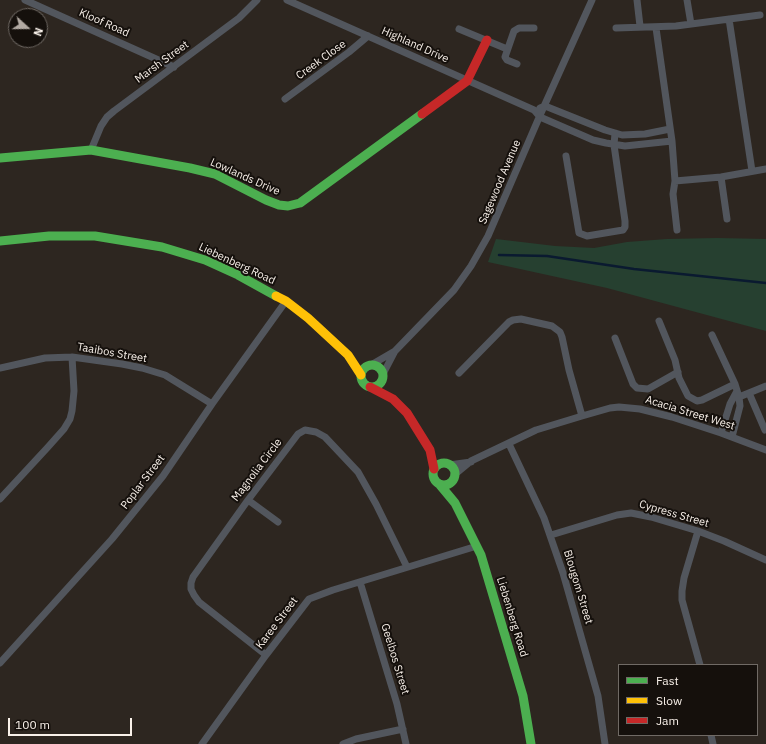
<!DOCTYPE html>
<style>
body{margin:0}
#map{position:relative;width:766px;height:744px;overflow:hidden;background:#2d2620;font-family:"IBM Plex Sans",sans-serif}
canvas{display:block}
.legend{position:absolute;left:618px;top:664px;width:140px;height:72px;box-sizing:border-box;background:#15100c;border:1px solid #706a65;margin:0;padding:5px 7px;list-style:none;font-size:12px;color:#f9f1ea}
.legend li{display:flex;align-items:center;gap:8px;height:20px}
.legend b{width:20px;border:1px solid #706a65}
.north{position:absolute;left:8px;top:8px;width:40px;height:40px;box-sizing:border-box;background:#15100c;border:1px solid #706a65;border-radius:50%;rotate:111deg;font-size:11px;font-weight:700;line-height:16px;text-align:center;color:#f9f1ea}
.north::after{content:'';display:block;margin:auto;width:14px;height:18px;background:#b2aaa3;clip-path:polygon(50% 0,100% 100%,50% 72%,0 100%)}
.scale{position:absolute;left:8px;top:718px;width:124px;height:18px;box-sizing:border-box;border:2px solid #f9f1ea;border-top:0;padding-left:5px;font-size:12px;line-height:14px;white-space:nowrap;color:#f9f1ea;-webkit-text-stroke:3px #15100c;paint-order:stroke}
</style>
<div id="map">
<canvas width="766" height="744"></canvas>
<ul class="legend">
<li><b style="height:5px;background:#4caf50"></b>Fast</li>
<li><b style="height:5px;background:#ffc107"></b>Slow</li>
<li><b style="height:5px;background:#c62828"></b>Jam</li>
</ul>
<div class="north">N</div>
<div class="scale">100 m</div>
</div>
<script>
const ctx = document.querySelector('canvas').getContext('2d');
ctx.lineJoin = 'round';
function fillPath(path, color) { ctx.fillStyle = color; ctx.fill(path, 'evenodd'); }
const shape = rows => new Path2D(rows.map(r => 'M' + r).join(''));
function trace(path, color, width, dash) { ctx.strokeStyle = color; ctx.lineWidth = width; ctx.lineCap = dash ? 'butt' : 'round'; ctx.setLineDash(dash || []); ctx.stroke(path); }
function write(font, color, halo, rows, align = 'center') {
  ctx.font = font + ' "IBM Plex Sans",sans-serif'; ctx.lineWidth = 4; ctx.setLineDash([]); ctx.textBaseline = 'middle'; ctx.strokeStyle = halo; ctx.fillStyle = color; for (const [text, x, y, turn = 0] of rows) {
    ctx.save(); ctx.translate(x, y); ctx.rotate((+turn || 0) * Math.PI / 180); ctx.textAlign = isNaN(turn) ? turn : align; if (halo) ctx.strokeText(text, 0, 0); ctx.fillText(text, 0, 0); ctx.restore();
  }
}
const green = shape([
 [717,238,766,239,766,331,607,288,488,262,496,239,555,246,594,248,627,242,667,239]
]);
const stream = shape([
 [499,255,547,256,634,269,766,283]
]);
const street = shape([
 [25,0,174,67],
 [287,0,534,110,540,117,593,140,606,143,625,146,672,141],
 [637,0,640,26],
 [687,0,691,24],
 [729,19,752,171],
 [616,28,676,26,760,15],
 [656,28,672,141,675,181,673,194,677,230],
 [459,29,507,49],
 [517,64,507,60,505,57,514,31,519,28,534,28],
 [285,99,349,52,368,36],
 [540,108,545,106,605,130,622,135,645,134,670,129],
 [91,150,101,126,107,117,114,111,239,18,257,0],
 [566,156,579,233,587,236,623,230,625,227,625,221,614,145,615,133],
 [721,177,727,219],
 [675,181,721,177,766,169],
 [659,321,675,360,679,378,688,396,697,401,702,400,735,384],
 [712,335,735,384,739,397,740,406,732,437],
 [615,338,633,384,637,388,648,389,678,372],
 [371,365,395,351],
 [0,368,45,358,72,357,122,364,142,368,165,375,212,404],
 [459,373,509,322,513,320,521,319,552,326,560,332,562,337,569,370,582,416],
 [383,374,395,351,454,290,471,266,488,236,541,113,592,0],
 [749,393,765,430],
 [735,397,739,397,766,386],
 [721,433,730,404,737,391],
 [509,444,544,518,563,573,598,696,605,744],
 [449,465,471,462],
 [454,475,471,461,536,430,582,416,610,408,619,407,640,409,672,417,721,433,766,450],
 [0,499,48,447,64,429,70,419,72,411,74,391,72,357],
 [248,500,278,522],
 [698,531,684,578,682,591,682,600,700,665],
 [551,535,617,515,631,513,651,517,698,531,724,541,766,560],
 [360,582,397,704,406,744],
 [266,655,199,602,194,595,191,589,191,583,193,577,248,500,298,434,305,430,316,432,325,437,358,472,376,504,407,567],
 [0,663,112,539,163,476,212,404,286,301],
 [711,735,713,744],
 [202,744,266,655,309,599,333,590,477,546],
 [343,744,356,739,403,729]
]);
const fast = shape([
 [0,158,91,150,190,168,215,174,266,200,279,205,288,206,300,203,422,114],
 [0,241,49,236,95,236,162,247,205,260,238,275,276,296],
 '361 376a11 11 0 1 1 22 0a11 11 0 1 1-22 0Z',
 '433 474a11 11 0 1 1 22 0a11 11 0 1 1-22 0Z',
 [440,485,455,503,481,555,523,696,531,744]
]);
const slow = shape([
 [276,296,286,301,308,318,348,355,361,375]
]);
const jam = shape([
 [422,114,467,81,487,40],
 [370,387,393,399,407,413,430,450,434,469]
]);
const streetNames = [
 ["Kloof Road",104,23,24],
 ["Highland Drive",415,45,24],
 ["Creek Close",321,60,-36],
 ["Marsh Street",162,62,-36],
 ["Lowlands Drive",245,177,24],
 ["Sagewood Avenue",500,182,-67],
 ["Liebenberg Road",237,264,25],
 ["Taaibos Street",112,353,10],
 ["Acacia Street West",690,413,17],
 ["Magnolia Circle",257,470,-53],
 ["Poplar Street",143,482,-53],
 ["Cypress Street",674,514,16],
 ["Blougom Street",578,587,73],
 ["Liebenberg Road",512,617,73],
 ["Karee Street",277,623,-53],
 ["Geelbos Street",395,659,73]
];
fillPath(green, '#264030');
trace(stream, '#0a1a30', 2.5);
trace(street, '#52565d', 7);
trace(fast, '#4caf50', 9);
trace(slow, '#ffc107', 9);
trace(jam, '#c62828', 9);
write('11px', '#f9f1ea', '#15100c', streetNames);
</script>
